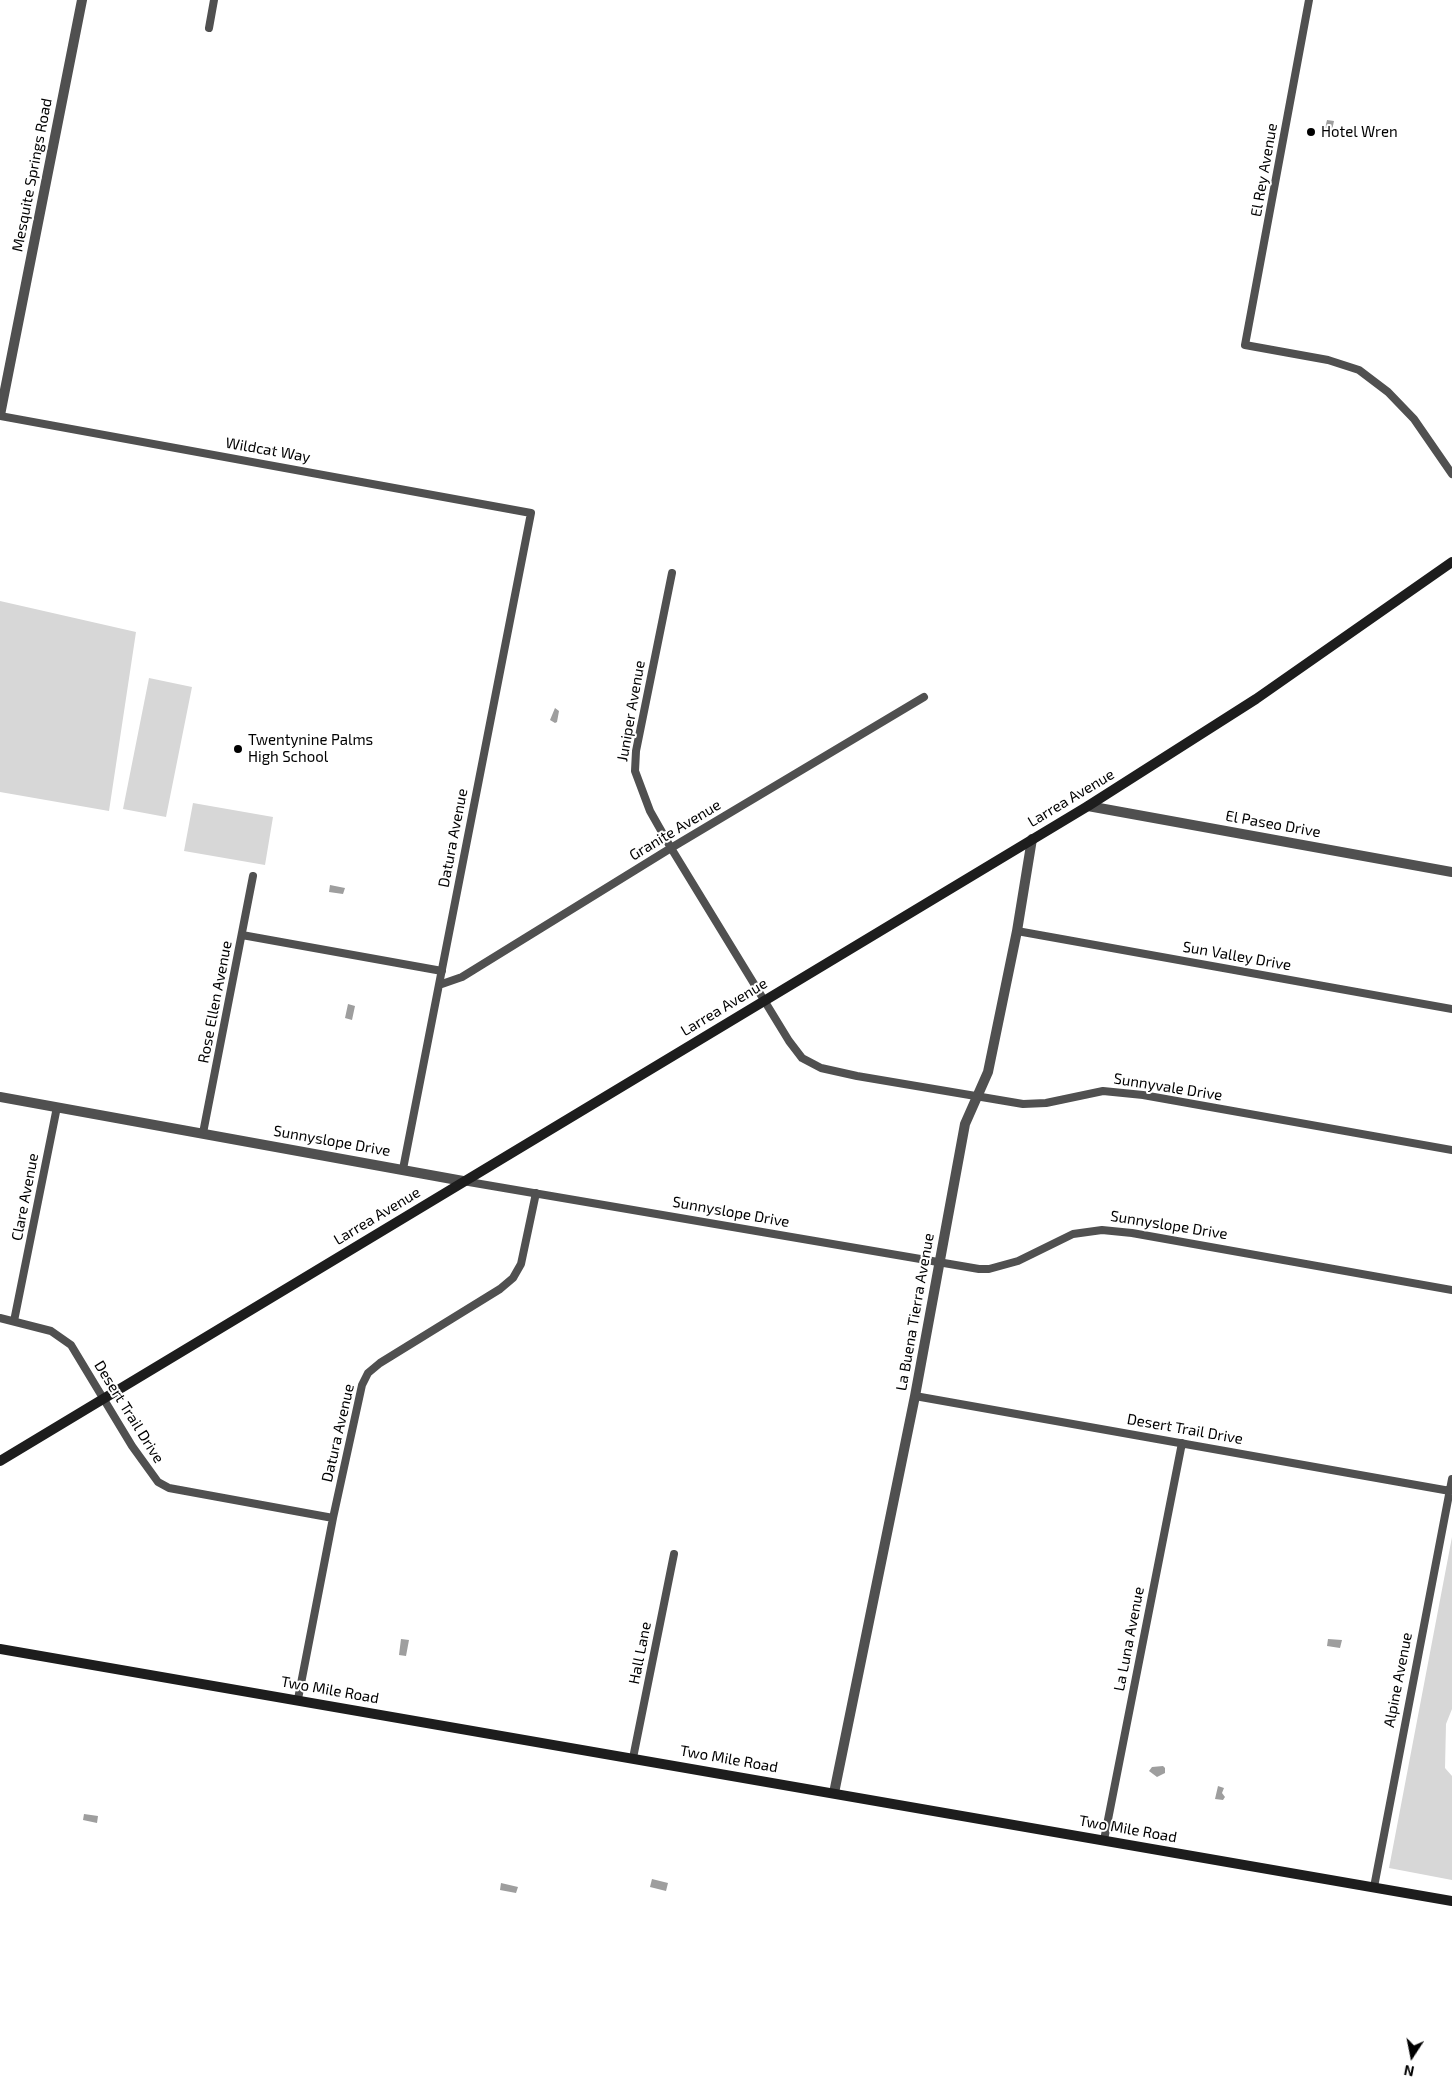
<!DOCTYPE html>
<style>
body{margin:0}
#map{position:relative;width:1452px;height:2096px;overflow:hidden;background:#fff;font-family:"Exo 2",sans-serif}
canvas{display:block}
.north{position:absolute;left:1387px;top:2031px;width:50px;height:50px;-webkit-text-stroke:4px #fff;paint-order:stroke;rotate:191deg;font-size:14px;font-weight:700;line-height:20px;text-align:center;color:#000}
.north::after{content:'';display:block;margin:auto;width:18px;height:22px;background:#000;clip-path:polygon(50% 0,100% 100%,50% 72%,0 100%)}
</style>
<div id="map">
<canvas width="1452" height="2096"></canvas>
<div class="north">N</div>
</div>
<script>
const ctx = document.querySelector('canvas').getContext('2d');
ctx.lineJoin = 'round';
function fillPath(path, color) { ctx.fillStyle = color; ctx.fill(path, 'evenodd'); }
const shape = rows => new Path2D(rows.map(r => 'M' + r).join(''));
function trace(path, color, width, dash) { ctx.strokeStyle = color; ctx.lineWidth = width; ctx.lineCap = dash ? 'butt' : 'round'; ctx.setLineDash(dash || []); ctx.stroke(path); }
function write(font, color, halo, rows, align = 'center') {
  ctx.font = font + ' "Exo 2",sans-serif'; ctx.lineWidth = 4; ctx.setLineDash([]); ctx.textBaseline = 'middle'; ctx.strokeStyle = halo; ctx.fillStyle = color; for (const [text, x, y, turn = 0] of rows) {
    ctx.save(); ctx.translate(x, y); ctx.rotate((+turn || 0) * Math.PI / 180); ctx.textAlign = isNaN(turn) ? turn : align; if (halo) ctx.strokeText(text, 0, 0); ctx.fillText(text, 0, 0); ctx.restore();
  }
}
const green = shape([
 [0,601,136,632,109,811,0,792],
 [149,678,192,687,166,817,123,809],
 [193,803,273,817,265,865,184,851],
 [1452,1537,1452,1709,1446,1724,1445,1768,1452,1776,1452,1880,1389,1868]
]);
const water = shape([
 [1327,120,1334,121,1331,135,1324,133],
 [555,708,559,711,557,722,555,723,550,720],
 [330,885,345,888,343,894,329,892],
 [348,1004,355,1006,352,1020,345,1018],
 [401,1639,409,1640,406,1656,399,1655],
 [1328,1639,1342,1640,1340,1648,1327,1646],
 [1163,1766,1165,1768,1165,1773,1157,1777,1149,1771,1152,1767],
 [1218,1786,1224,1788,1222,1793,1225,1797,1223,1800,1215,1799],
 [84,1814,98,1816,97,1823,83,1820],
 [652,1879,668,1883,666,1891,650,1887],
 [501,1883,518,1887,516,1893,500,1890]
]);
const minor = shape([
 [1309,0,1245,345,1328,360,1359,370,1388,392,1414,419,1452,474],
 [209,28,214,0],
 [0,416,531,513,403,1169],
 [672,573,636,751,635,771,650,811,671,848,789,1041,802,1058,821,1068,857,1076,1023,1104,1046,1103,1103,1091,1143,1095,1452,1150],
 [1017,931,1452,1009],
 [242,935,442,971],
 [439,985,462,977,671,848,924,697],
 [203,1133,253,876],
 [463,1181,979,1269,989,1269,1018,1261,1073,1234,1102,1230,1132,1233,1452,1290],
 [0,1318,51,1331,71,1345,132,1446,158,1482,169,1488,333,1518],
 [14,1321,57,1107],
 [915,1396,1450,1491],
 [298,1699,333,1518,362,1385,368,1373,380,1363,500,1289,513,1278,521,1264,536,1193],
 [633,1758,674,1554],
 [1104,1840,1182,1443],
 [1374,1887,1452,1479]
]);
const tertiary = shape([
 [0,415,82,0],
 [1088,806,1452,872],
 [0,1097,463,1181],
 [834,1793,915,1396,965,1124,988,1072,1017,931,1032,839]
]);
const secondary = shape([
 [0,1461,1088,806,1256,699,1452,562],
 [0,1649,1452,1901]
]);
const markers = [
 [1311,132,5,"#000"],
 [238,749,5,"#000"]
];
const poiNames = [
 ["Hotel Wren",1321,132],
 ["Twentynine Palms",248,740],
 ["High School",248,757]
];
const streetNames = [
 ["El Rey Avenue",1264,170,-80],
 ["Mesquite Springs Road",32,175,-79],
 ["Wildcat Way",268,450,10],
 ["Juniper Avenue",631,711,-80],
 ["Larrea Avenue",1071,798,-31],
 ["El Paseo Drive",1273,824,10],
 ["Granite Avenue",675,830,-31],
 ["Datura Avenue",453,838,-79],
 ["Sun Valley Drive",1237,956,10],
 ["Rose Ellen Avenue",215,1002,-79],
 ["Larrea Avenue",724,1007,-31],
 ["Sunnyvale Drive",1168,1087,9],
 ["Sunnyslope Drive",332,1141,10],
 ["Clare Avenue",25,1197,-79],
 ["Sunnyslope Drive",731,1212,10],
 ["Larrea Avenue",377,1216,-31],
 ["Sunnyslope Drive",1169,1225,9],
 ["La Buena Tierra Avenue",915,1312,-80],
 ["Desert Trail Drive",129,1412,58],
 ["Desert Trail Drive",1185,1429,10],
 ["Datura Avenue",338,1433,-77],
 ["La Luna Avenue",1129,1639,-79],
 ["Hall Lane",640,1653,-79],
 ["Alpine Avenue",1398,1680,-79],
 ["Two Mile Road",330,1690,10],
 ["Two Mile Road",729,1759,10],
 ["Two Mile Road",1128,1829,10]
];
fillPath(green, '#d7d7d7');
fillPath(water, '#9e9e9e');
trace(minor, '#505050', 8);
trace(tertiary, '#505050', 10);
trace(secondary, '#1d1d1d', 10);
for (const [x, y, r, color] of markers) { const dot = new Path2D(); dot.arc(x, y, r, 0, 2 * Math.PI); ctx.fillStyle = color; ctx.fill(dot); trace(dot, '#fff', 2); }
write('15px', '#000', '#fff', poiNames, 'left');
write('15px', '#000', '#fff', streetNames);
</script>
